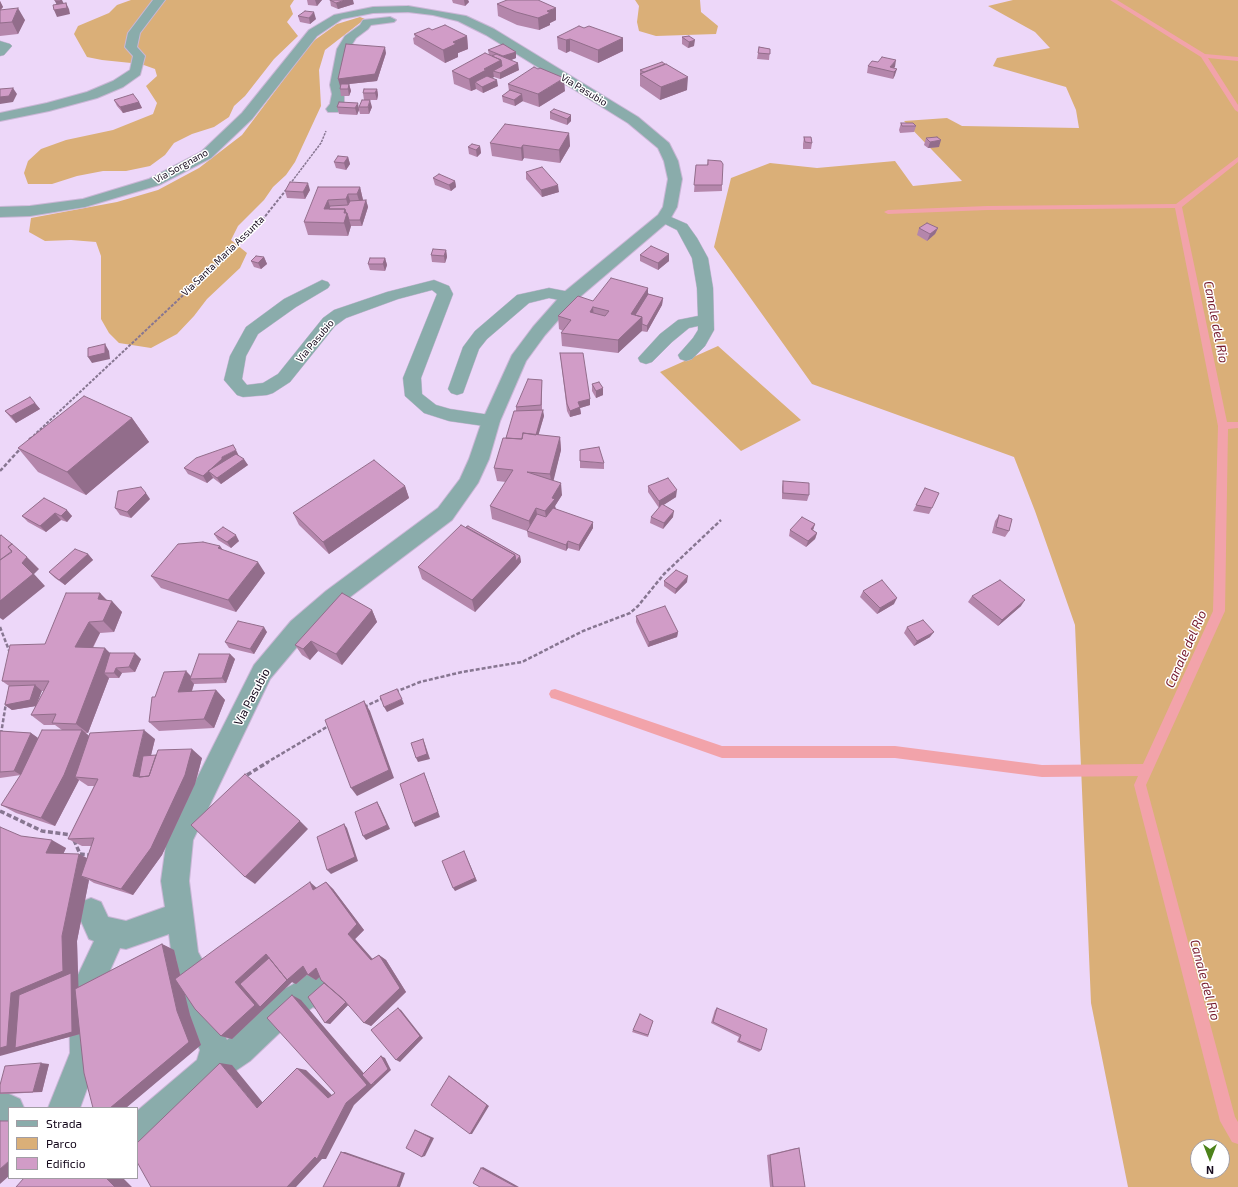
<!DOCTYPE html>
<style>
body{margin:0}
#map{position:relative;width:1238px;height:1187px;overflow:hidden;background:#edd7f9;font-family:"Exo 2",sans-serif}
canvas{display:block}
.legend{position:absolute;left:8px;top:1107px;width:130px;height:72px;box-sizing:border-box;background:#fff;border:1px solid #a19da4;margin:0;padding:5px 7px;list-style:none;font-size:12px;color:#15091c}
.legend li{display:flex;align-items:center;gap:8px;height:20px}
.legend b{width:20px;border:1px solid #a19da4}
.north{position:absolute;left:1190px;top:1139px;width:40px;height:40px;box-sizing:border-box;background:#fff;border:1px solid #a19da4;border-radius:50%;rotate:180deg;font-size:11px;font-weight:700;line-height:16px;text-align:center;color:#15091c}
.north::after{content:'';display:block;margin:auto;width:14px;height:18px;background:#4d831b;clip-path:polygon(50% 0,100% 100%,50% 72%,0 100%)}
</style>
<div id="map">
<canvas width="1238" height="1187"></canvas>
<ul class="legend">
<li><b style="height:5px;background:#8aacab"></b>Strada</li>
<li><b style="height:11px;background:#daaf78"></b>Parco</li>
<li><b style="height:11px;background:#d19cc7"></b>Edificio</li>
</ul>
<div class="north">N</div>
</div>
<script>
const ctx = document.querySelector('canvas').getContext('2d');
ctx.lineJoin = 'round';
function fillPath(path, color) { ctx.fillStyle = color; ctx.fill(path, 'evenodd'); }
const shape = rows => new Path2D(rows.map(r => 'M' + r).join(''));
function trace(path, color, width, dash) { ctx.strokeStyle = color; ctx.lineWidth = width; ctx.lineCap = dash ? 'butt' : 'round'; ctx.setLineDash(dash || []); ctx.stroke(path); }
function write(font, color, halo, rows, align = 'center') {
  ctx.font = font + ' "Exo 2",sans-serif'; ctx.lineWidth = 3; ctx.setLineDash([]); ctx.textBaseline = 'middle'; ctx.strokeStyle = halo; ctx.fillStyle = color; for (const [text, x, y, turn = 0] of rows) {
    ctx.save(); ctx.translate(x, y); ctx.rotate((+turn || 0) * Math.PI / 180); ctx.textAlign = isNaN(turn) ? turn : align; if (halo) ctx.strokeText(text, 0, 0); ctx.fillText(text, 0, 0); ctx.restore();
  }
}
const green = shape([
 [131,0,294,0,290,6,293,14,287,22,298,36,274,59,245,96,234,106,229,117,214,127,192,134,174,143,165,155,150,166,126,171,103,171,77,176,52,184,28,184,24,173,28,161,41,149,66,140,113,130,153,114,157,103,146,86,157,76,155,69,141,64,102,60,87,57,74,34,78,26,109,13,117,5],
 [635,0,700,0,701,12,718,26,716,34,656,36,639,31,637,22,639,6],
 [1013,0,1238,0,1238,1187,1128,1187,1091,1003,1075,625,1035,511,1014,457,812,384,714,247,731,178,770,163,817,168,895,161,913,186,962,181,904,121,947,118,962,126,1079,128,1076,110,1066,87,993,66,997,58,1050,48,1035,32,988,6],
 [1198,1147,1222,1147,1222,1171,1198,1171],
 [360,17,365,19,325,50,319,70,321,106,295,162,286,175,273,187,264,200,238,226,231,240,247,253,240,268,207,299,194,316,177,334,151,348,119,343,109,333,101,319,101,256,96,242,71,240,45,241,29,232,31,218,117,202,158,190,199,168,242,135,312,42,337,24],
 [718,346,801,420,741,451,660,372]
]);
const stream = shape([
 [1110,0,1117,0,1205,54,1238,57,1238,61,1208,58,1238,105,1238,112,1235,110,1201,57,1110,0],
 [1238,157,1238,162,1182,207,1227,422,1238,422,1238,428,1228,429,1225,611,1146,785,1235,1117,1238,1122,1238,1144,1232,1142,1220,1121,1134,785,1138,776,1042,777,895,758,722,758,555,699,551,698,549,694,551,690,555,689,722,746,895,746,1042,765,1143,764,1213,611,1218,426,1175,208,987,210,888,214,884,212,888,210,987,206,1176,204,1238,157]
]);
const pathFar3 = shape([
 [290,184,321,143,326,131]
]);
const pathFar2 = shape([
 [30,439,259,224,286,190]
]);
const pathFar1 = shape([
 [29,440,31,438],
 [0,471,21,448],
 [0,627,10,653],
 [395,692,420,682,462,672,522,662,583,631,630,613,638,606,664,574,721,520],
 [364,707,383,698],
 [0,740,6,703],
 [266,763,330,725]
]);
const path = shape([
 [247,775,268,762],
 [0,811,42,831,72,835],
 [74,840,80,854,91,855]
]);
const service = shape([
 [0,41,10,44,12,46,4,55,0,56,0,41],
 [664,214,687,224,697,238,708,258,713,288,714,330,705,346,692,359,686,361,680,359,678,355,693,338,698,330,698,326,689,328,672,342,652,362,646,364,640,362,638,358,660,334,678,320,698,316,697,288,692,258,677,230,659,221,657,218,659,215,664,214],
 [322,280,328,282,330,285,328,288,296,307,258,334,246,356,242,379,247,385,263,383,278,374,323,318,334,310,387,292,434,280,449,286,453,294,421,378,422,394,436,405,450,409,497,416,500,421,497,426,491,427,449,421,424,413,405,396,403,378,437,294,432,290,398,299,346,318,335,326,290,382,273,393,267,395,243,397,237,395,224,380,230,356,246,327,284,299,322,280],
 [549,288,575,293,577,297,575,301,569,302,549,298,529,303,487,339,479,349,463,393,457,395,451,393,448,389,463,347,475,331,517,295,549,288]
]);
const minor = shape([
 [153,0,165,0,140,33,137,47,145,56,140,75,123,87,97,98,49,111,0,121,0,113,47,103,87,92,113,81,130,70,133,56,125,47,128,33,153,0],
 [408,6,466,16,494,29,638,117,669,143,678,161,682,179,677,207,669,221,575,301,545,335,526,361,500,421,489,459,478,483,452,520,342,603,307,635,270,679,193,840,189,881,198,952,204,963,200,982,227,1040,282,990,292,985,301,978,311,973,317,976,323,973,333,978,338,988,333,998,315,1008,313,1007,305,1013,295,1018,250,1061,222,1080,148,1143,137,1148,137,1111,197,1060,200,1050,170,983,177,961,171,950,169,934,126,949,120,948,99,995,100,1053,80,1108,48,1108,70,1053,69,994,94,941,89,939,77,912,81,902,91,898,101,902,108,917,126,921,165,907,161,881,167,838,254,665,291,621,326,591,438,508,460,479,469,459,482,421,512,355,533,327,563,293,658,215,663,207,668,179,664,161,658,148,628,123,486,35,458,21,433,15,408,12,373,13,342,19,317,36,252,119,211,158,159,185,85,207,30,216,0,217,0,207,30,206,83,199,149,179,201,152,242,113,309,30,334,15,373,7,408,6],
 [390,17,396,20,394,22,371,25,368,29,356,38,349,49,342,85,344,94,344,104,338,112,328,112,326,109,330,104,332,94,330,85,337,49,345,36,360,25,363,20,390,17],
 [0,1094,9,1094,20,1099,24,1108,9,1108,9,1126,0,1126,0,1094]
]);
const wall = shape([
 [307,0,322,0,317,6,308,5],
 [330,0,354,4,338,9,331,6],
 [452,0,468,0,469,2,465,6,453,3],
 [0,1,3,7,1,10,25,20,18,34,0,36],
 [497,4,556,20,550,23,550,25,539,30,517,25,498,16],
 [298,16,316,19,310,24,300,22],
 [584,28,623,38,623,51,598,63,570,51,566,53,558,49,557,37],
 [432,30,467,36,468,49,458,53,458,57,445,63,414,44,413,38,415,37,414,34],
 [689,36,694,46,688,48,682,44,682,37],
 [759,47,770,49,769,60,757,59],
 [488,50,516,52,516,58,511,60,519,70,500,79,494,77,492,78,498,86,483,93,476,89,471,91,454,84,452,71,489,55],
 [386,53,377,81,349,84,351,91,349,96,341,96,340,89,341,85,340,86],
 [878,62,895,67,893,68,895,75,893,79,867,73,868,66],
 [640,70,687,90,660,100,640,86],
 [508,84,565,91,539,107,522,101,515,106,503,102,502,96,509,91],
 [377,89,378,95,377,100,364,100,363,93],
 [114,100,139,102,142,108,123,113,117,106],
 [337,107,372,107,369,114,360,114,359,110,357,115,339,114],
 [550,112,571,115,571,121,567,125,550,119],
 [901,123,916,126,914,132,900,133,899,130],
 [569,133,570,146,560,163,524,158,522,161,492,156,490,143],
 [804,137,812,143,811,149,803,149,803,144],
 [926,138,939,147,928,148,924,145],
 [480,146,481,153,477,157,469,154,468,147],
 [348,157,350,164,346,170,336,168,334,162],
 [708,160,722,185,722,191,694,192,696,165,707,165],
 [526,172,559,192,542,197,526,179],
 [433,178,455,181,456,187,451,191,435,185],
 [340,187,360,187,363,200,366,200,368,207,362,226,351,226,348,236,308,235,304,222],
 [310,190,305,199,287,198,285,191],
 [919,228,938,228,935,234,927,241,917,235],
 [446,250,447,257,445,263,432,262,431,255],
 [669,254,669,261,658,270,640,261,640,255],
 [264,257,267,264,261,269,254,267,251,261],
 [385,258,387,265,385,271,370,270,368,264],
 [648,288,648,294,663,298,662,305,647,332,641,331,618,353,562,346,561,333,563,331,559,329,558,316,593,301],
 [560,353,590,399,590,405,580,408,581,414,570,417,567,411],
 [542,380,542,410,544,416,538,435,560,437,561,450,553,480,562,495,555,506,556,509,593,528,579,551,568,548,566,551,528,537,527,531,492,519,490,506,506,482,497,481,494,468,516,411,516,407],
 [592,384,603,395,596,398,592,391],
 [35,403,40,409,16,423,11,418,5,411],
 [132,418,149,442,86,495,38,472,18,448],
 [238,455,248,465,221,484,213,478,207,483,188,474,184,468],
 [580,461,604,463,604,469,580,468],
 [783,481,809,495,807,501,782,499,782,487],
 [405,486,409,498,329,554,299,525,293,513],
 [648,486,676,497,663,505,673,517,663,529,650,523,651,517,661,506,659,508,648,492],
 [925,488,932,508,929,514,913,511],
 [44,498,72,516,67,522,61,520,46,532,28,522,22,516],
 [150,499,131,518,120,515,115,508],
 [999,515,1009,531,1005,537,992,533,995,521],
 [815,524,813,530,817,533,815,539,806,547,789,536,790,530],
 [214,534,239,541,231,548,218,540],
 [220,546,223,550,265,573,236,612,161,588,151,576],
 [88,554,93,560,65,585,55,578,49,572],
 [520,556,521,562,475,612,422,579,418,567],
 [664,581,687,582,675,594,664,586],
 [863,591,894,604,877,614,860,597],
 [100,593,107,600,122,612,114,632,100,633,93,648,110,653,141,659,135,672,122,673,119,678,109,678,88,733,86,733,89,736,155,739,151,755,202,758,195,784,162,855,133,895,94,883,89,880,77,941,78,987,162,944,174,950,180,975,326,882,333,889,364,930,355,939,372,959,379,955,386,960,406,992,371,1026,348,1005,330,1024,324,983,320,977,316,980,307,975,296,984,292,982,232,1039,221,1036,184,992,190,1015,201,1045,80,1034,24,1049,21,836,66,848,63,854,87,858,91,846,82,846,68,839,94,786,88,786,79,780,55,826,16,813,1,805,21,775,0,778,0,731,31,733,38,738,62,730,55,725,44,725,31,715,36,706,12,710,5,705,9,686,2,681,45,644],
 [41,691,44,691,37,703],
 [972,596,1021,606,998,626,968,602],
 [372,610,377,622,342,665,318,651,310,660,302,655,295,645],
 [636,616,678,632,677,637,648,647,636,622],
 [907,627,930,637,914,646,904,633],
 [267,632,254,654,229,648,225,642],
 [230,654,235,659,226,683,194,684,192,691,216,690,225,700,214,728,159,731,149,722,186,671,191,676],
 [717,1008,761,1050,759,1052,737,1042,739,1037,711,1023,715,1010],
 [653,1021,648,1037,632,1032,633,1030],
 [49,1064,42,1092,7,1094,0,1094,0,1085],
 [796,1148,799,1148,805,1187,770,1187,767,1155]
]);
const shadedWall = shape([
 [61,0,62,0,64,4,58,8,55,1],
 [315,0,322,0,317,6],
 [345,0,353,0,354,4,338,9,336,3],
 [464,0,468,0,469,2,465,6],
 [0,1,3,7,0,10],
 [66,3,69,9,70,14,57,17,54,10],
 [18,8,25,20,18,34,12,22],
 [556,8,556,20,550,23,550,25,539,30,538,18,547,11],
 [314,12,316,19,310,24,309,18],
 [467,36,468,49,458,53,458,57,445,63,443,50,453,42],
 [623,38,623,51,598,63,598,50],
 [570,39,570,51,566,53,566,40],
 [695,40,694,46,688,48,689,42],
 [385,47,386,53,377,81,349,84,351,91,349,96,348,89,349,84,340,86,338,79],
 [516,52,516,58,504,63,503,56],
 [501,60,518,63,519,70,500,79,500,73,493,71,494,77,487,81,475,82,476,89,471,91,469,79,484,69],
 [896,60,895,67,890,71,890,67],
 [897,69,895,75,893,79,894,72],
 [688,77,687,90,660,100,661,87],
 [564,78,565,91,539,107,538,94],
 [497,80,498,86,483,93,482,87],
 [13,88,17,94,13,102,0,104,0,97],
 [377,89,378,95,377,100,375,93],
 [522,94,523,101,515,106,514,100],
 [370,100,372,107,369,114,368,107],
 [139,102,142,108,123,113,120,107],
 [358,103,359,110,357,115,355,108],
 [571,115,571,121,567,125,567,119],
 [569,133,570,146,560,163,559,150],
 [941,140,939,147,928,148,930,142],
 [523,145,524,158,522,161,521,148],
 [480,146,481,153,477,157,476,150],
 [348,157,350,164,346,170,344,163],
 [455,181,456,187,451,191,449,185],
 [308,183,310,190,305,199,303,192],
 [558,185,559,192,542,197,541,190],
 [360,187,363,200,361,207,357,194],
 [348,194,352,207,350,212,346,199],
 [328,200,332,213,324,209],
 [366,200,368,207,362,226,360,220],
 [345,209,347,213,351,226,348,236,344,223,344,213],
 [938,228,935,234,927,241,930,234],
 [446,250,447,257,445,263,444,256],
 [669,254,669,261,658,270,658,263],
 [264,257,267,264,261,269,258,263],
 [385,258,387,265,385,271,383,264],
 [648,288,648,301,642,317,642,331,618,353,618,340,631,314],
 [663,298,662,305,647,332,647,326],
 [593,307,594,319,590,312],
 [105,344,109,351,110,359,92,363,88,357],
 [603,388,603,395,596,398,596,391],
 [590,399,590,405,580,408,581,414,570,417,570,411,578,402],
 [35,403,40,409,16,423,11,416],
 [543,410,544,416,535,447,534,440],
 [132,418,149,442,86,495,67,472],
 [560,437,561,450,552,487,550,474],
 [236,450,239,456,209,471,222,457],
 [244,459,248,465,221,484,217,478],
 [209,471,213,478,207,483,203,476],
 [561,483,562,495,555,506,556,511,547,524,545,511,552,498],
 [405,486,409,498,329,554,323,542],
 [677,490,676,497,659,508,659,501],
 [146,493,150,499,131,518,127,512],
 [536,508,538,520,531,533,529,521],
 [67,510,72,516,67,522,61,516],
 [674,511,673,517,663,529,664,523],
 [55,513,61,520,46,532,40,526],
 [593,522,593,528,579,551,579,545],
 [815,524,813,530,811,529],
 [817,533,815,539,806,547,808,541],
 [236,535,239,541,231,548,227,542],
 [568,541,568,548,566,551,566,545],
 [220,546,228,558,218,548],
 [88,554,93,560,65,585,59,580],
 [515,555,517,567,475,612,472,600],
 [520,556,521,562,517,567,516,561],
 [27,557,39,569,34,574,45,586,3,620,0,618,0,576],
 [258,562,265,573,236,612,228,600],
 [688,576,687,582,675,594,676,589],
 [100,593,110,604,112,601,122,612,114,632,103,621,98,599],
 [897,598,894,604,877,614,880,608],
 [1025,600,1021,606,998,626,1002,620],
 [372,610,377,622,342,665,336,654],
 [89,622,100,633,87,658,75,647],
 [264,627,267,632,254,654,250,649],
 [678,632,677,637,648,647,649,642],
 [934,632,930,637,914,646,917,641],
 [311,641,318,651,310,660,303,649],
 [105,648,116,659,104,673,109,678,88,733,76,724],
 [135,653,141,659,135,672,129,667],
 [230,654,235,659,226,683,222,678],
 [116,668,122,673,119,678,114,673],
 [186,671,193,679,190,679,194,684,188,702,178,692],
 [35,685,42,691,36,706,12,710,5,705],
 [216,690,225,700,214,728,204,719],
 [402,699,404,704,387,712,384,707],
 [364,701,370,711,394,778,357,796,351,788],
 [82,730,94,740,75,777,79,780,77,784,55,826,41,818],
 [144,730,155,739,145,780,133,776],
 [31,733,38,738,21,775,14,771],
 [423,739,425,744,430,759,418,762,416,758],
 [192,749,202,758,195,784,162,855,133,895,121,889],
 [424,773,426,778,440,817,415,827,413,823],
 [377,802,380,807,390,829,366,840,363,836],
 [300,821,308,829,255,884,245,877],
 [344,824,347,828,358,861,331,874,327,870],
 [52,840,66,848,60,861,46,853],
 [464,851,477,881,455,891,453,888],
 [79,854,93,861,81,876,89,880,77,941,80,1034,0,1056,0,1048,11,993,62,936],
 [310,882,318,889,313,890],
 [326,882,333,889,364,930,355,939,378,965,371,960,348,934],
 [162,944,174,950,190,1015,201,1045,126,1108,110,1108,177,1011],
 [266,954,303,966,311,971,296,984,292,982,232,1039,221,1036,235,982],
 [379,955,386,960,406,992,371,1026,364,1023],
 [316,968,324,973,316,980,308,975],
 [292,995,301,1000,373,1084,381,1056,385,1058,391,1070,354,1105,326,1159,322,1159,296,1187,287,1187,346,1103],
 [347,1001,350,1003,330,1024,325,1023],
 [398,1008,401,1010,423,1038,400,1062,396,1060],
 [41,1063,49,1064,42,1092,33,1092],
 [220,1063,232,1065,268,1109,257,1108],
 [297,1068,306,1070,336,1099,328,1098],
 [449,1076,451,1077,489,1106,472,1134,470,1134],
 [415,1130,418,1131,434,1138,425,1156,422,1157],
 [341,1152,345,1152,405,1173,400,1187,397,1187],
 [9,1161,9,1176,0,1184,0,1169],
 [483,1167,519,1187,516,1187,481,1168],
 [106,1178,123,1178,132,1187,115,1187]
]);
const building = shape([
 [55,0,61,0,60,1,55,1,55,0],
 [330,0,345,0,336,3,330,0],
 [507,0,538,0,556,8,547,11,550,13,538,18,516,12,497,4,507,0],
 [66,3,67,8,54,10,53,5,66,3],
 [18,8,12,22,0,23,0,10,18,8],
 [305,11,314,12,309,18,298,16,305,11],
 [445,25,467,36,453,42,456,44,443,50,414,34,429,28,432,30,445,25],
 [579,26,584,28,589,26,623,38,598,50,570,39,566,40,557,37,579,26],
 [689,36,695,40,689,42,682,37,689,36],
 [346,44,385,47,375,74,338,79,346,44],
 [503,44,516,52,503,56,488,50,503,44],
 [759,47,770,49,770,54,758,53,759,47],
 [485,53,501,60,484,69,486,70,469,79,452,71,485,53],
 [496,54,518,63,500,73,493,71,502,66,501,60,492,56,496,54],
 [882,57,896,60,890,67,897,69,894,72,868,66,872,61,878,62,882,57],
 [662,62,665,64,644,72,640,70,662,62],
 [666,64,688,77,661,87,640,74,666,64],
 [534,67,538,69,540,68,564,78,538,94,508,84,534,67],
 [487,76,497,80,482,87,475,82,487,76],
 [341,84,349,84,348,89,340,89,341,84],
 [13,88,9,96,0,97,0,89,13,88],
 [364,89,377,89,375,93,363,93,364,89],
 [510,90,522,94,514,100,502,96,510,90],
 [133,94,139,102,120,107,114,100,133,94],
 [362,100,370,100,368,107,359,107,362,100],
 [339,102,358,103,355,108,337,107,339,102],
 [554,109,571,115,567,119,550,112,554,109],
 [901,123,913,123,916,126,902,126,901,123],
 [505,124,569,133,559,150,523,145,521,148,490,143,505,124],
 [804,137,811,137,812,143,805,142,804,137],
 [937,137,941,140,930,142,926,138,937,137],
 [472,144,480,146,476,150,468,147,472,144],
 [338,156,348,157,344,163,334,162,338,156],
 [708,160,721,161,723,164,722,185,694,185,696,165,708,165,708,160],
 [542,167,558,185,541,190,526,172,542,167],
 [439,174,455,181,449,185,433,178,439,174],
 [290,182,308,183,303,192,285,191,290,182],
 [318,187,360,187,357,194,348,194,346,199,328,200,324,209,345,209,344,213,347,213,344,223,304,222,318,187],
 [366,200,360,220,349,220,347,213,346,213,345,209,329,209,330,206,348,205,350,201,366,200],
 [927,223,938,228,930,234,919,228,927,223],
 [651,246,669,254,658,263,640,255,651,246],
 [433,249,446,250,444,256,431,255,433,249],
 [256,256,264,257,258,263,251,261,256,256],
 [370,258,385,258,383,264,368,264,370,258],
 [611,278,648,288,631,314,642,317,618,340,561,333,571,320,558,316,578,296,593,301,611,278],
 [593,307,609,311,605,316,590,312,593,307],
 [648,294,663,298,647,326,642,324,642,317,635,315,648,294],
 [105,344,105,353,88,357,88,348,105,344],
 [560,353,583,353,590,399,578,402,580,407,570,411,567,404,560,353],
 [528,379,542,380,541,405,516,407,528,379],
 [599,382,603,388,596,391,592,384,599,382],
 [84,396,132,418,67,472,18,448,84,396],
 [30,397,35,403,11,416,5,411,30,397],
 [543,410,536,435,523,433,522,439,506,438,514,411,543,410],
 [523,433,560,437,550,474,527,472,561,483,552,498,555,499,545,511,536,508,529,521,490,506,513,470,494,468,503,438,522,439,523,433],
 [233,445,236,450,222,457,222,459,203,476,184,468,196,458,233,445],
 [599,447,604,463,580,461,580,450,599,447],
 [236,454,244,459,217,478,208,471,236,454],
 [374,460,405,486,323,542,293,513,374,460],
 [668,478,677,490,659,501,648,486,668,478],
 [783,481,809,483,809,495,783,493,783,481],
 [141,487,146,493,127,512,115,508,118,491,141,487],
 [925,488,939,493,932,508,916,505,925,488],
 [44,498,67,510,61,516,55,513,40,526,22,516,44,498],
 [662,504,674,511,664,523,651,517,662,504],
 [553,508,593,522,579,545,568,541,566,545,527,531,537,514,546,517,553,508],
 [999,515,1012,519,1009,531,996,527,999,515],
 [802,517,815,524,811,529,817,533,808,541,790,530,802,517],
 [461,525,515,555,472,600,418,567,461,525],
 [468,526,520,556,516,561,515,555,466,527,468,526],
 [223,527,236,535,227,542,214,534,223,527],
 [1,535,12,544,8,547,12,552,0,560,0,536,1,535],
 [203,542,220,546,218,548,258,562,228,600,151,576,178,544,203,542],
 [12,544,27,557,22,563,33,574,0,601,0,560,12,551,8,547,12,544],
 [75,549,88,554,59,580,49,572,75,549],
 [676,570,688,576,676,589,664,581,676,570],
 [882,580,897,598,880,608,863,591,882,580],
 [1000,580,1025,600,1002,620,972,596,1000,580],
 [66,593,100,593,98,599,112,601,103,621,89,622,75,647,105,648,76,724,52,723,56,714,31,715,49,681,2,681,10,645,45,644,66,593],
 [342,593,372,610,336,654,311,641,303,649,295,645,342,593],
 [665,606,678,632,649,642,636,616,665,606],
 [923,620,934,632,917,641,907,627,923,620],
 [238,621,264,627,250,649,225,642,238,621],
 [110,653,135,653,129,667,116,668,114,673,104,673,110,653],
 [199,654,230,654,222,678,190,679,199,654],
 [186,671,178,692,216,690,204,719,149,722,152,697,155,697,164,672,186,671],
 [35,685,30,700,5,705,9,686,35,685],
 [397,689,402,699,384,707,380,696,397,689],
 [364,701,389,770,351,788,325,720,364,701],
 [42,730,82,730,64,775,41,818,1,805,21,774,42,730],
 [144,730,133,776,140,777,149,776,158,750,192,749,185,775,151,848,121,889,81,876,94,838,68,839,98,779,75,777,90,733,144,730],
 [0,731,31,733,14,771,0,772,0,731],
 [423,739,427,754,416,758,411,743,423,739],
 [156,755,149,776,139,777,143,756,156,755],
 [424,773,438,812,413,823,400,784,424,773],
 [245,774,300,821,245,877,191,825,245,774],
 [377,802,387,825,363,836,355,812,377,802],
 [344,824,355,857,327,870,317,837,344,824],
 [0,827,21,836,52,840,46,853,79,854,62,936,63,971,11,993,7,1046,0,1048,0,827],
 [464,851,475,878,453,888,442,861,464,851],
 [310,882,313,890,326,882,357,924,348,934,371,960,379,955,400,988,364,1023,343,999,321,980,316,968,308,975,303,966,287,980,266,954,235,982,255,1005,221,1036,195,1009,175,979,217,948,310,882],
 [162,944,177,1011,189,1042,110,1108,93,1108,84,1073,75,989,162,944],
 [269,958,287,980,289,978,260,1007,240,984,269,958],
 [71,973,72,1032,15,1048,19,995,71,973],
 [324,983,346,1002,325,1023,308,997,324,983],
 [292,995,367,1085,346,1103,317,1159,315,1157,287,1187,151,1187,137,1162,137,1143,220,1063,257,1108,297,1068,328,1098,335,1093,267,1018,292,995],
 [398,1008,420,1036,396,1060,371,1030,398,1008],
 [717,1008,767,1029,761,1050,739,1041,741,1035,713,1022,717,1008],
 [640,1014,653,1021,648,1035,633,1030,640,1014],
 [381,1056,388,1069,371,1085,362,1075,381,1056],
 [41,1063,33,1092,0,1093,0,1085,5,1066,41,1063],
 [449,1076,487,1105,470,1134,431,1105,449,1076],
 [0,1121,9,1121,9,1161,0,1169,0,1121],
 [415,1130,431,1138,422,1157,406,1148,415,1130],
 [799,1148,805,1187,773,1187,770,1155,799,1148],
 [341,1152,402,1173,397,1187,323,1187,341,1152],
 [481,1168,516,1187,480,1187,473,1183,481,1168],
 [24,1178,106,1178,115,1187,16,1187,24,1178]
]);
const farStreetnames = [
 ["Via Pasubio",584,90,31],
 ["Via Sorgnano",181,166,-29],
 ["Via Santa Maria Assunta",223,256,-44],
 ["Via Pasubio",315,341,-50]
];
const streetNames = [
 ["Via Pasubio",252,697,-62]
];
const waterNames = [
 ["Canale del Rio",1216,322,79],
 ["Canale del Rio",1186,649,-66],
 ["Canale del Rio",1205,980,75]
];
fillPath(green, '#daaf78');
fillPath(stream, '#f2a3aa');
trace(service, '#cab6d6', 1);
trace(minor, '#cab6d6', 2);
trace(pathFar3, '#877691', 1.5, [2.5, 1]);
trace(pathFar2, '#877691', 2, [3, 1.5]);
trace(pathFar1, '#877691', 2.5, [4, 2]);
trace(path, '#877691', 3.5, [5, 2.5]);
fillPath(service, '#8aacab');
fillPath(minor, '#8aacab');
fillPath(wall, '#b486ab');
fillPath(shadedWall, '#926d8b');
fillPath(building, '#d19cc7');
trace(building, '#926d8b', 1);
write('10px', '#15091c', '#fff', farStreetnames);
write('12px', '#15091c', '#fff', streetNames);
write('italic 13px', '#761b2e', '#fff', waterNames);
</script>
